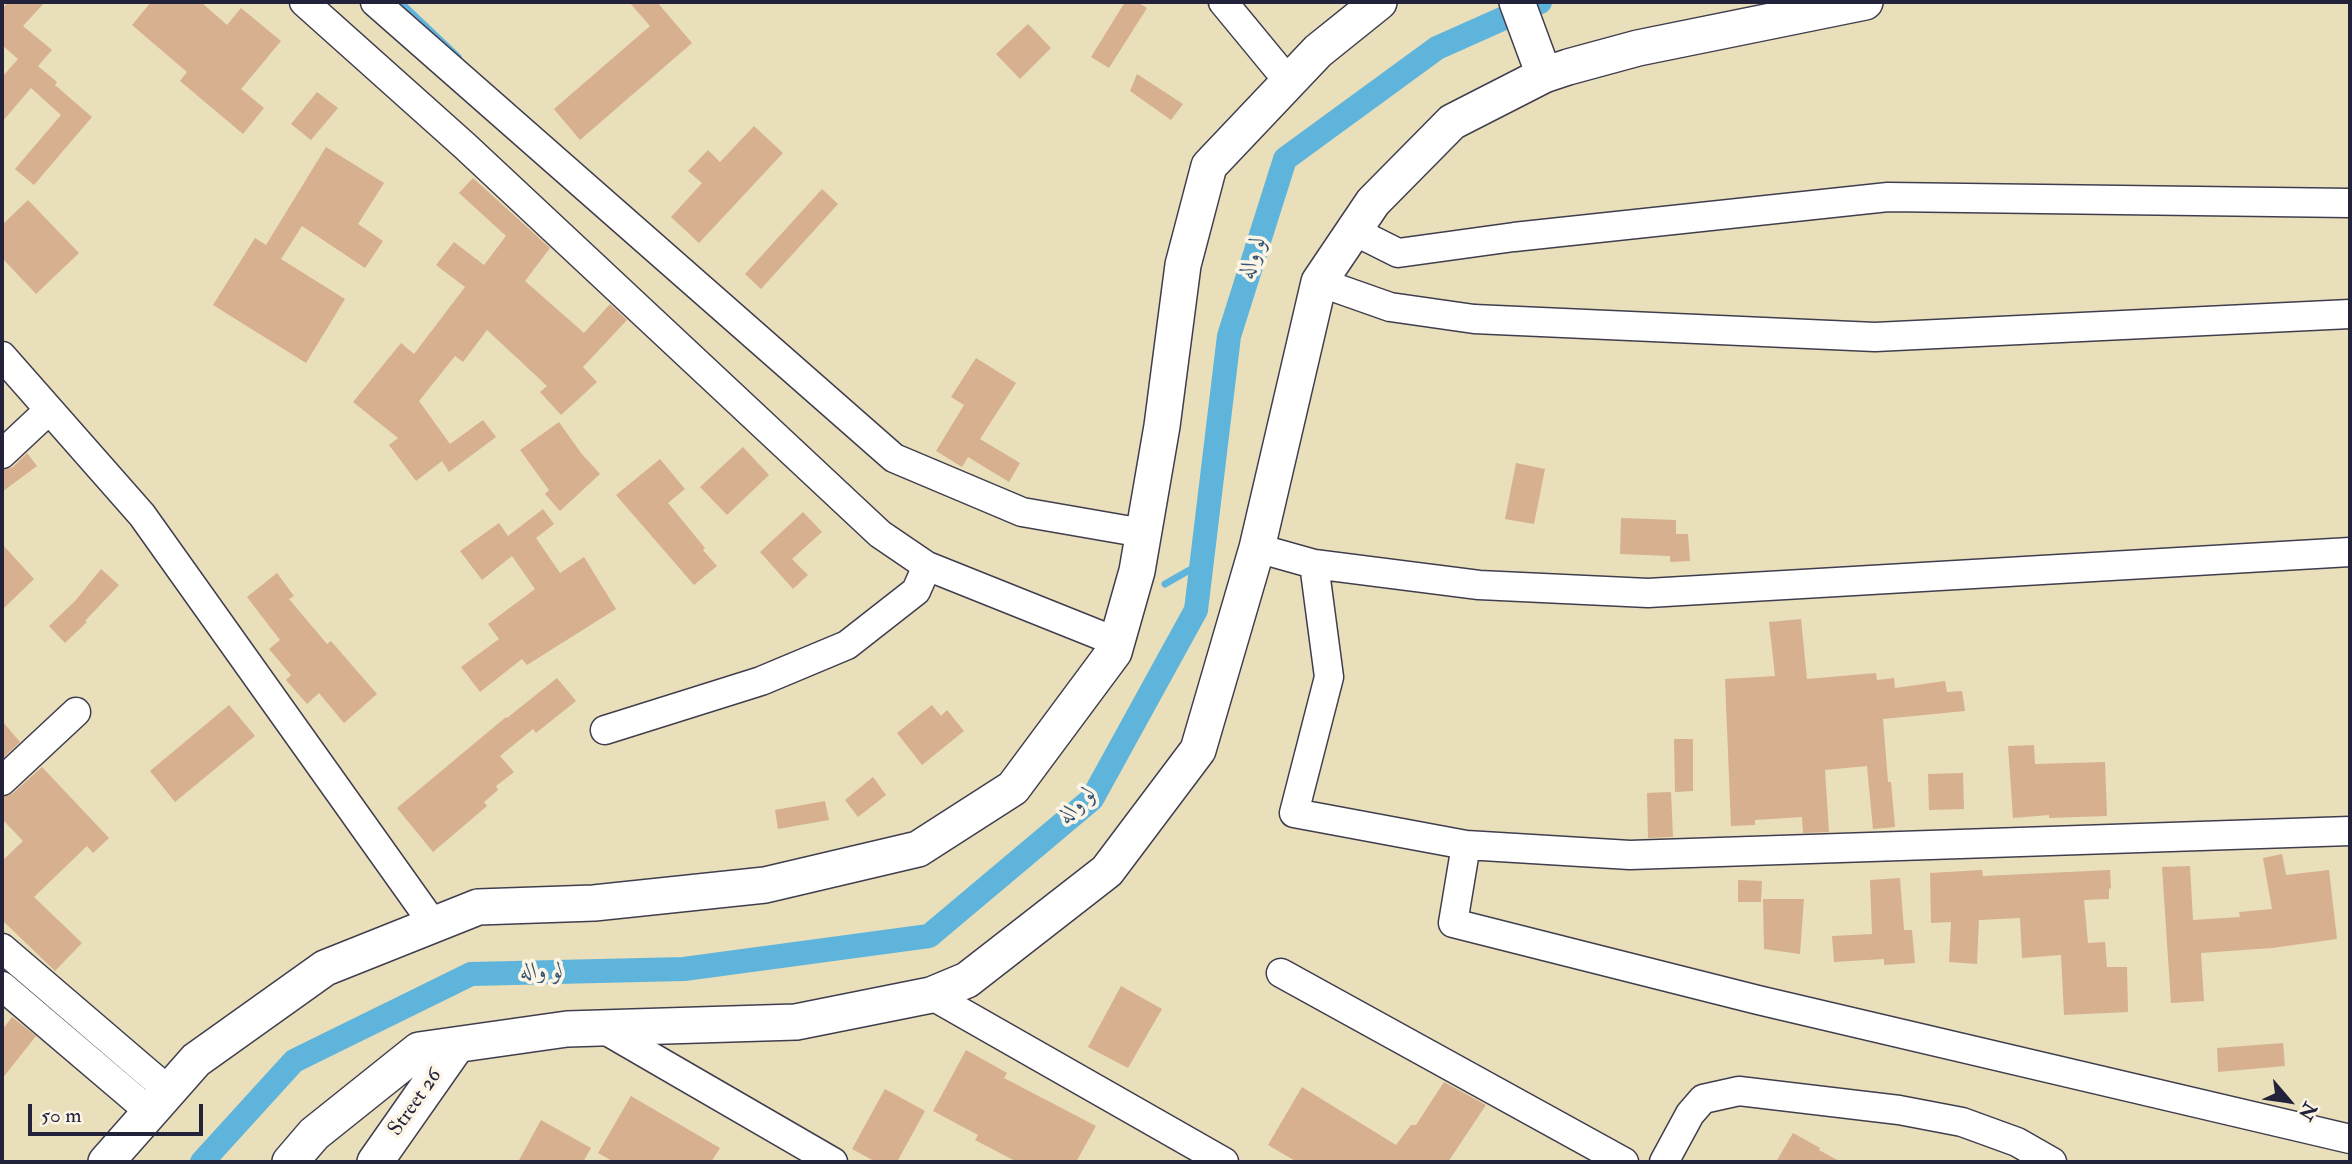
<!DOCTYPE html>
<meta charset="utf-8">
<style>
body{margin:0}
#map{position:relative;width:2352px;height:1164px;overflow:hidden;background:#e9dfba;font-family:"IM FELL Double Pica",serif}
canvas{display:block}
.frame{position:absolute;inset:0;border:4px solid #22223b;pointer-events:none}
.north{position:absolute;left:2254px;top:1066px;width:70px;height:70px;-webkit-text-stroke:5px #fcf5e5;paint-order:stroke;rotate:119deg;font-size:19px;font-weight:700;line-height:28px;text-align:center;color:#22223b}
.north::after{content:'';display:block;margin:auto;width:24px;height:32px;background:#22223b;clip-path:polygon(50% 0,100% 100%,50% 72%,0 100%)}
.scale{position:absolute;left:28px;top:1104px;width:175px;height:32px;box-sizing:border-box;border:4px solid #22223b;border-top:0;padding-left:9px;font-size:21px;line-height:24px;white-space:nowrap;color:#22223b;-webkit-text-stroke:5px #fcf5e5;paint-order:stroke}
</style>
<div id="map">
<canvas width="2352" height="1164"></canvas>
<div class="frame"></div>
<div class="north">N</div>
<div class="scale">50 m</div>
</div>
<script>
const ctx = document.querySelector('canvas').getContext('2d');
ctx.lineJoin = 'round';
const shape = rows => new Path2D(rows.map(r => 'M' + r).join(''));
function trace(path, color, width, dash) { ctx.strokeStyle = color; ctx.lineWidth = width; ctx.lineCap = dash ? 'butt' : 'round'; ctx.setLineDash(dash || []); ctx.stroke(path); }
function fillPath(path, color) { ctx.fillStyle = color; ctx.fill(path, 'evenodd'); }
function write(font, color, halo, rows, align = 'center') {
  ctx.font = font + ' "IM FELL Double Pica",Amiri,serif'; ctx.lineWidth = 7; ctx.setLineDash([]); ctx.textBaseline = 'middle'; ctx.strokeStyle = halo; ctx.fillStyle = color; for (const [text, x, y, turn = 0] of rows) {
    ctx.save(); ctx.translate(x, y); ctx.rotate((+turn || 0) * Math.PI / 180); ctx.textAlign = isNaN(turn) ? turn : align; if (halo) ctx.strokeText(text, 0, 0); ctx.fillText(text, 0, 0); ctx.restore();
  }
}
const stream = shape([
 [400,2,458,57],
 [1165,584,1202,563]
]);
const canal = shape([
 [202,1162,294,1061,471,974,684,969,929,936,1092,799,1196,610,1229,336,1285,159,1437,48,1540,2]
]);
const building = shape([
 [8,2,45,2,23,26,52,50,38,66,57,82,55,85,92,117,34,185,15,169,61,115,31,88,2,122,2,77,18,59,2,45,2,9],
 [151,2,201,2,227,25,241,8,281,41,241,89,264,108,243,134,180,81,187,72,132,25],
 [629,2,657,2,692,43,580,140,554,109,650,26],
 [1125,2,1137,2,1147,8,1109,68,1091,57],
 [1028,24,1051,48,1020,79,996,54],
 [1137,74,1183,104,1171,120,1130,91],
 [317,92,338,108,311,140,291,124],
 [754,126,783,153,699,243,671,217,702,183,688,171,708,150,720,162],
 [326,147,384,183,358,224,383,241,365,268,302,226,281,259,345,299,306,363,213,305,255,238,266,245],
 [473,178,550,248,525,281,584,333,610,304,627,320,583,367,597,382,561,415,540,392,547,386,487,330,463,362,455,356,419,401,450,444,483,420,496,437,449,472,442,461,416,481,389,445,398,438,353,402,401,343,414,354,465,287,436,265,454,242,484,265,506,236,459,193],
 [822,189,838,204,761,289,745,274],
 [28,200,79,253,36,294,2,258,2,225],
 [976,358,1016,383,980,439,1020,463,1009,482,968,457,962,467,936,451,964,405,951,397],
 [559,422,581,453,600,474,560,511,545,494,549,490,520,450],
 [743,447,769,475,727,515,700,487],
 [27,453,37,466,2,492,2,470,13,467],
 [660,459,685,489,668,503,705,548,703,550,717,566,694,585,616,495],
 [1516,463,1545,469,1534,524,1505,519],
 [543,509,554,524,536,538,560,573,584,557,616,609,527,665,522,659,480,692,461,667,499,639,488,624,535,589,512,556,482,580,460,551,499,523,508,536],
 [803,512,822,532,792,559,808,575,793,589,760,552],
 [1621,518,1676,520,1676,534,1688,534,1690,561,1670,562,1670,556,1620,554],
 [2,544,34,579,2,610],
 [101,569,119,585,85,621,87,622,65,643,49,626,76,600],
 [277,573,294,596,289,599,327,644,331,641,377,694,344,723,319,693,307,704,286,680,291,675,269,649,280,640,247,597],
 [1801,619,1807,679,1876,673,1877,680,1894,678,1895,688,1945,681,1947,692,1962,691,1965,711,1883,719,1888,782,1891,782,1895,827,1873,829,1867,766,1825,770,1829,832,1803,833,1802,817,1755,820,1755,825,1731,826,1725,679,1775,676,1769,622],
 [557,678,576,701,536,733,533,729,500,756,514,772,496,786,498,790,484,802,487,806,433,852,397,808,506,717,507,718],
 [229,705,255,736,175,802,150,771],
 [932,705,941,716,947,710,964,731,922,765,897,733],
 [2,721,20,742,2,759],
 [1674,739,1693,739,1693,791,1675,792],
 [2034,745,2035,764,2105,762,2107,816,2049,818,2049,815,2013,818,2008,746],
 [42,767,109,838,93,853,87,846,34,897,82,943,55,971,2,920,2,861,23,841,2,819,2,797,13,793],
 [1963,773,1964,809,1929,810,1928,774],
 [873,777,886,795,858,817,845,800],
 [1671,792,1673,837,1648,838,1647,793],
 [825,801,829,820,778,829,775,810],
 [2282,854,2286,875,2329,870,2337,939,2272,948,2201,953,2204,1001,2171,1003,2162,867,2190,866,2193,920,2240,917,2239,912,2272,909,2263,858],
 [1982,870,1983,876,2110,870,2111,888,2109,889,2109,899,2084,900,2088,943,2105,942,2107,967,2127,967,2128,1012,2064,1015,2061,955,2022,958,2020,918,1979,920,1977,964,1949,962,1951,922,1931,923,1930,873],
 [1900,878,1904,930,1912,930,1915,963,1884,965,1884,959,1834,962,1832,936,1872,934,1870,880],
 [1738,880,1762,881,1761,902,1738,902],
 [1763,899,1804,899,1800,954,1764,949],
 [1121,986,1162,1009,1128,1068,1088,1047],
 [12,1017,36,1036,2,1079,2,1030],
 [2283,1043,2285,1066,2218,1072,2217,1048],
 [966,1050,1007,1073,1004,1078,1096,1126,1076,1162,1017,1162,975,1140,978,1135,933,1111],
 [1444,1082,1486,1105,1448,1162,1297,1162,1268,1145,1302,1087,1396,1145,1411,1125,1416,1125],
 [885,1089,925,1111,897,1162,876,1162,852,1149],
 [631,1096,720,1148,711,1162,614,1162,598,1153],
 [541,1120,591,1148,583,1162,518,1162],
 [1793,1133,1820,1148,1819,1150,1841,1162,1776,1162]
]);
const minor = shape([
 [304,2,465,146,880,534,927,566,1117,642],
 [375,2,894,458,1022,512,1143,533],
 [1223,2,1289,82],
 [1354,231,1398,253,1514,237,1888,197,2350,203],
 [1319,282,1390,307,1474,319,1875,337,2350,314],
 [2,356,142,515,434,925],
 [2,454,49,410],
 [1257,548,1314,564,1479,585,1648,593,2350,552],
 [1314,564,1329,677,1294,813,1466,845,1453,923,1758,1000,2350,1139],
 [605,730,761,681,847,645,916,591,927,566],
 [2,781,76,712],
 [1466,845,1630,855,2350,831],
 [2,948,169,1091],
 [1281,973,1624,1162],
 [2,986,150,1112],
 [931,995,1224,1162],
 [600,1027,833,1162],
 [1664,1162,1690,1114,1703,1099,1739,1091,1899,1110,1962,1122,2017,1142,2052,1162]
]);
const tertiary = shape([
 [1517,2,1544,75],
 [106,1162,196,1060,325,968,478,907,594,903,765,885,918,849,1013,788,1114,652,1137,571,1162,426,1183,265,1209,166,1318,51,1379,2],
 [290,1162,314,1134,419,1050,567,1029,796,1022,931,995,967,980,1107,871,1198,750,1257,548,1319,282,1373,202,1452,122,1544,75,1568,67,1638,48,1865,2],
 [375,1162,457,1045]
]);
const streetNames = [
 ["Street 26",416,1103,-55]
];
const waterNames = [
 ["لو واله",1254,258,-72],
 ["لو واله",1078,806,-46],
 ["لو واله",542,973,-1]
];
trace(stream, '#5eb4db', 7);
trace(canal, '#5eb4db', 24);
fillPath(building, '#d7b090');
trace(minor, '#403e4e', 31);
trace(tertiary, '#403e4e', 38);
trace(minor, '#fff', 28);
trace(tertiary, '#fff', 35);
write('21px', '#22223b', '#fcf5e5', streetNames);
write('italic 23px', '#375573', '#fcf5e5', waterNames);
</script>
